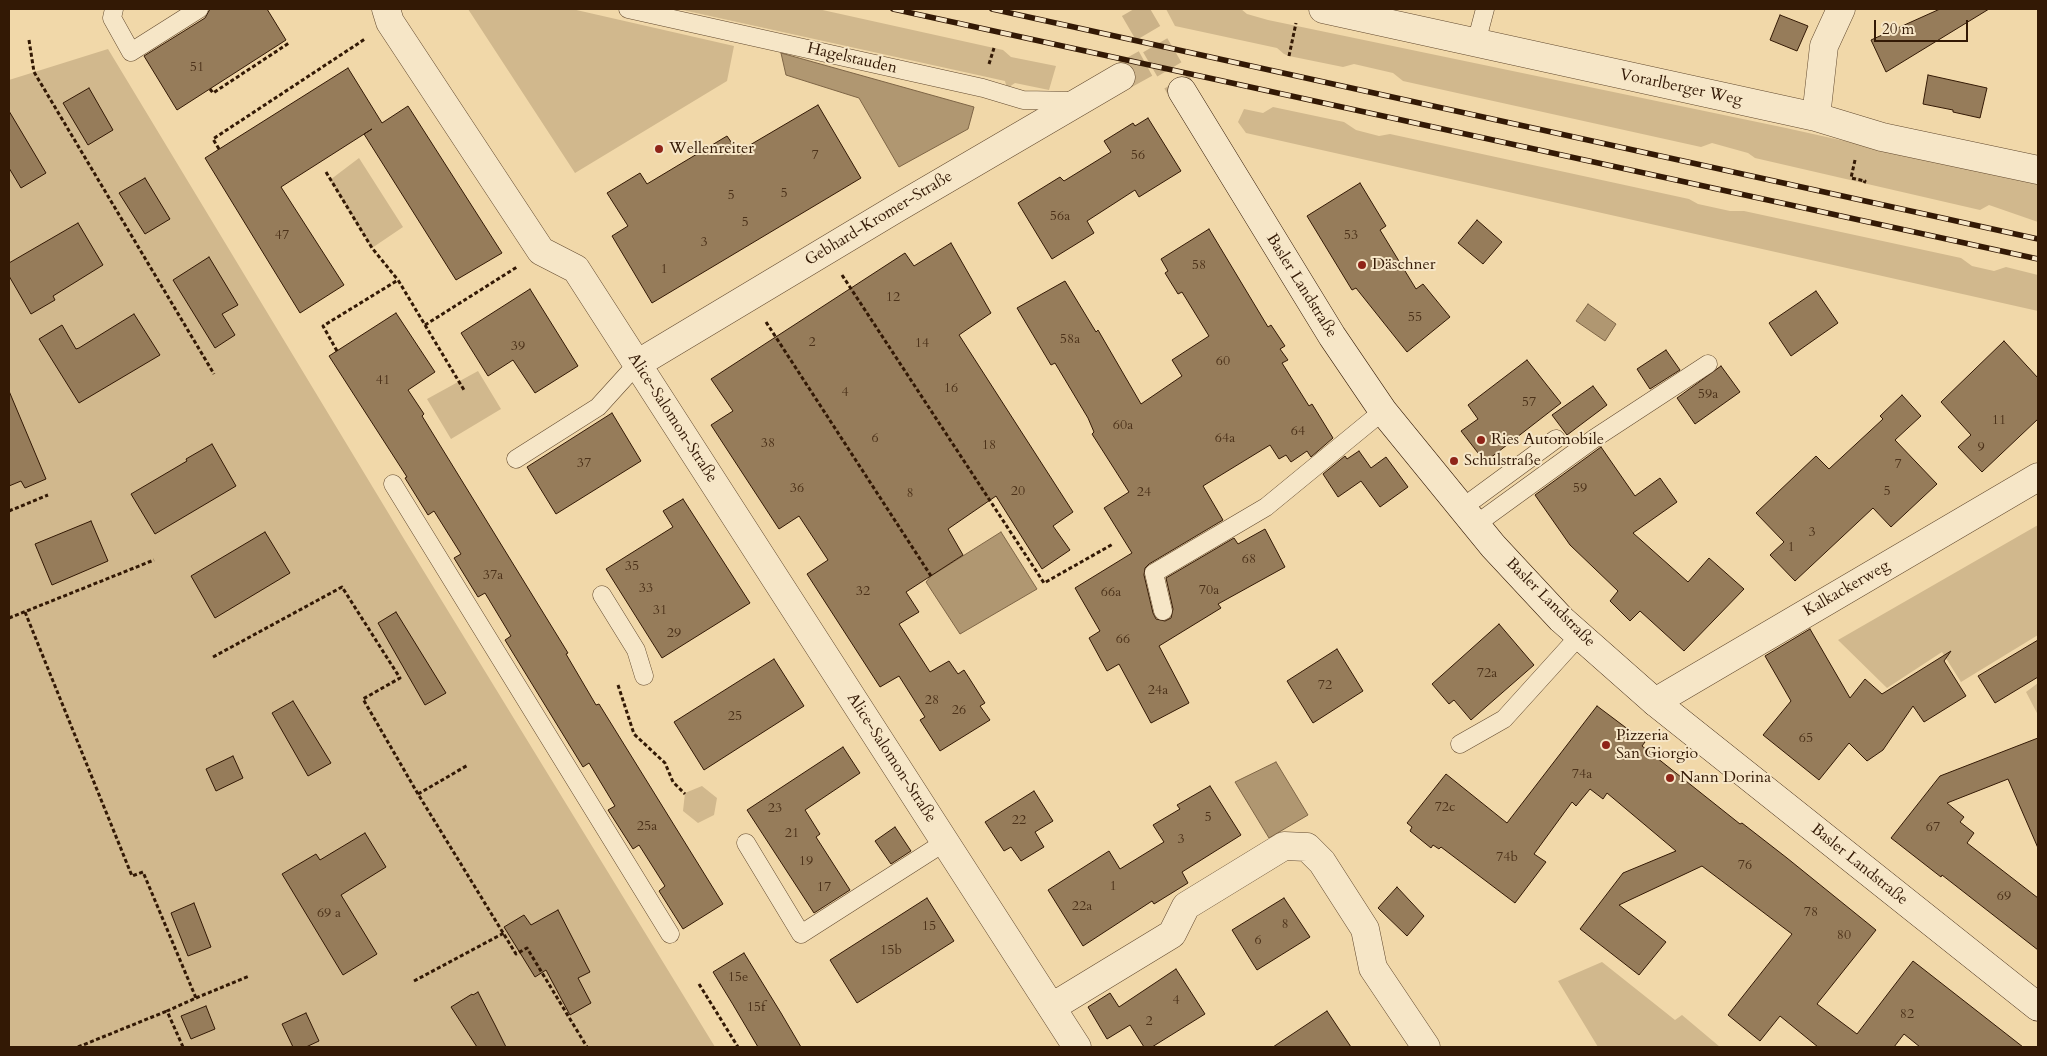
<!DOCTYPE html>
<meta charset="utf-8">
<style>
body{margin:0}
#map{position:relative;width:2047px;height:1056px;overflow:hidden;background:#f1d8a9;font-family:Cardo,serif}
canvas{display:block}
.frame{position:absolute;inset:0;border:10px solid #331905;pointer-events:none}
.scale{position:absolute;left:1874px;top:20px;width:94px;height:22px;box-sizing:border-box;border:2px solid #331905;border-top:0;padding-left:6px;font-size:15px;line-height:18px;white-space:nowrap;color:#331905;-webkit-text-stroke:4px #f6e6c7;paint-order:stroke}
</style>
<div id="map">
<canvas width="2047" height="1056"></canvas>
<div class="frame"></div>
<div class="scale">20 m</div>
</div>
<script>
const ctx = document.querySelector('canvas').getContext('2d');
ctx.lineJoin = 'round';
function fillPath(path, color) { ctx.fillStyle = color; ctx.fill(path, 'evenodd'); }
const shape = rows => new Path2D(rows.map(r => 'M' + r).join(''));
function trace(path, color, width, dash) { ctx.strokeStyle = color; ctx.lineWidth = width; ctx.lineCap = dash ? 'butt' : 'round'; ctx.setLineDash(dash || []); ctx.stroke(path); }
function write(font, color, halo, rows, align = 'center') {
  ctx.font = font + ' Cardo,serif'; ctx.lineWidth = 4; ctx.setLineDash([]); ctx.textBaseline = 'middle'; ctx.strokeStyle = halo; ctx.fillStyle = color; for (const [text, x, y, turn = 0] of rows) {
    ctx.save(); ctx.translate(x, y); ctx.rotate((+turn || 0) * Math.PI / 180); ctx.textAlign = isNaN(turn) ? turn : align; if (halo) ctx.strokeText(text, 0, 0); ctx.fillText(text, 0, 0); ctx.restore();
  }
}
const green = shape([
 [468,9,572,9,734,46,727,81,575,173],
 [678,9,818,9,994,48,1003,50,1011,57,1056,66,1049,90,1015,83,1009,87,1006,85,1005,81],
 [1166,9,1241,9,1247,14,1268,20,1786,128,2038,184,2038,222,1989,205,1980,210,1755,158,1748,153,1712,143,1701,147,1403,81,1393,73,1354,64,1343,67,1289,56,1284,54,1277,48,1175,26],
 [108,49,404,539,715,1047,9,1047,9,80],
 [1273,107,1344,122,1356,130,1379,136,1390,134,1689,199,1698,204,1730,211,1744,211,1961,258,1972,266,1994,271,2006,267,2038,275,2038,311,1246,133,1238,122,1244,109,1263,113],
 [359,158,403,227,372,248,330,180],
 [478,371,501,409,451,439,427,399],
 [2038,525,2038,635,1961,682,1942,652,1887,688,1838,640],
 [2038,683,2038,715,2026,692],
 [702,786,717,798,714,815,698,823,683,811,685,793],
 [1602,962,1675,1020,1682,1015,1720,1047,1598,1047,1558,981]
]);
const water = shape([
 [781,53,974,107,968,129,899,167,859,98,786,75,781,53],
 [1588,304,1616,324,1605,341,1576,321,1588,304],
 [1001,532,1037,589,960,634,926,582,931,576,1001,532],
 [1276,762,1308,815,1269,838,1235,782,1276,762]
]);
const building = shape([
 [210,9,267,9,286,40,177,110,144,56,205,18,210,9],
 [1940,9,1989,9,1886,72,1871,40,1940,9],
 [1780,15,1808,26,1797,51,1770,40,1780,15],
 [348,68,382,123,408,106,502,253,456,280,364,134,372,129,281,187,344,285,300,313,205,158,348,68],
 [1928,75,1987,88,1980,118,1953,112,1953,110,1923,104,1928,75],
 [89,88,113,130,88,145,63,103,89,88],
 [818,105,861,178,652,303,612,236,628,226,607,193,640,173,647,184,727,136,738,152,818,105],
 [9,111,46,173,21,188,9,168,9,111],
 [1148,118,1181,171,1139,197,1135,190,1087,221,1094,233,1052,259,1018,203,1060,177,1064,181,1111,152,1104,141,1133,123,1135,126,1148,118],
 [145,178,170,219,145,234,119,193,145,178],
 [1360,183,1386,226,1380,230,1416,289,1423,284,1450,317,1407,352,1356,288,1352,290,1307,216,1360,183],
 [1477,220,1502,242,1483,264,1458,243,1477,220],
 [78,223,103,265,53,296,55,300,31,314,9,276,9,263,78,223],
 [1209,229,1268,327,1271,325,1285,346,1280,349,1288,360,1282,363,1309,406,1312,404,1333,438,1311,457,1307,451,1291,462,1286,455,1279,459,1270,445,1203,486,1223,520,1149,564,1145,568,1144,575,1153,613,1156,619,1165,621,1171,618,1173,609,1166,578,1234,538,1238,544,1265,529,1285,567,1218,604,1221,608,1159,646,1189,703,1151,723,1119,664,1107,671,1089,638,1100,631,1075,588,1132,553,1104,508,1129,492,1092,434,1094,432,1088,418,1055,363,1051,365,1017,308,1065,281,1096,332,1098,330,1141,404,1182,376,1172,360,1209,336,1182,292,1178,294,1165,273,1168,271,1161,259,1209,229],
 [951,243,991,313,959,335,1073,512,1053,526,1070,550,1042,569,996,496,948,529,963,555,906,592,919,612,899,624,930,672,949,661,958,674,964,670,985,703,980,706,990,720,940,751,920,720,925,717,899,676,880,687,807,574,828,560,799,516,779,529,711,425,733,411,711,379,905,253,914,266,951,243],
 [209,257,238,305,222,314,235,335,215,348,173,280,209,257],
 [530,289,578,366,535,393,513,360,488,376,461,333,530,289],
 [1816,291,1838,323,1791,356,1769,323,1816,291],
 [396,313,435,372,408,390,424,414,422,416,568,653,566,654,596,705,599,704,723,904,683,929,659,891,665,886,639,845,633,849,608,810,615,806,589,763,583,767,505,640,511,636,485,593,478,597,454,558,461,554,434,511,428,515,405,478,407,477,329,356,396,313],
 [134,314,160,355,79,403,39,339,62,325,76,349,79,348,134,314],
 [2004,341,2038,378,2038,419,1982,472,1958,447,1971,435,1941,402,2004,341],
 [1666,350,1680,370,1650,389,1637,369,1666,350],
 [1527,360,1561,403,1485,462,1461,431,1478,419,1468,405,1527,360],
 [1721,366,1740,392,1695,424,1677,398,1721,366],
 [1593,386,1607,405,1567,435,1552,415,1593,386],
 [9,391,46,479,25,488,21,481,9,486,9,391],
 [1902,395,1921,416,1895,440,1937,484,1891,527,1873,508,1795,581,1770,555,1784,542,1756,513,1816,456,1829,469,1883,419,1880,416,1902,395],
 [612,413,641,461,556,514,527,467,612,413],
 [212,444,236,486,155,534,131,494,187,461,186,459,212,444],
 [1601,447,1635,496,1660,478,1677,502,1633,533,1688,582,1709,558,1744,589,1684,651,1640,611,1630,621,1610,601,1618,591,1570,545,1535,495,1601,447],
 [1359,451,1371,468,1386,457,1408,487,1380,507,1361,481,1338,497,1323,474,1345,456,1347,459,1359,451],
 [683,499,750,603,662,658,606,569,673,527,663,511,683,499],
 [91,521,108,561,52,585,35,544,91,521],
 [265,532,290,573,215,618,191,576,265,532],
 [396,612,446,693,425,705,378,623,396,612],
 [1499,624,1534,665,1471,720,1454,700,1449,704,1432,684,1499,624],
 [1810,629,1850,698,1865,679,1882,694,1951,651,1944,661,1966,696,1924,722,1913,706,1883,750,1867,761,1849,743,1819,780,1763,735,1791,701,1765,656,1810,629],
 [2038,640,2038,677,1995,703,1978,676,2038,640],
 [1337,649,1363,691,1313,723,1287,681,1337,649],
 [774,659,804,706,704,770,674,722,774,659],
 [293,701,331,763,308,776,272,713,293,701],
 [1597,706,1645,742,1642,746,1740,824,1742,823,1787,858,1876,930,1817,1004,1857,1034,1913,961,2023,1047,1920,1047,1904,1034,1894,1047,1818,1047,1780,1016,1760,1041,1728,1015,1792,934,1702,866,1619,905,1666,942,1639,975,1580,929,1623,873,1676,851,1607,793,1603,799,1590,789,1576,806,1572,802,1534,854,1546,862,1515,903,1441,847,1439,849,1433,845,1431,848,1410,831,1412,827,1407,823,1446,774,1507,823,1597,706],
 [2038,738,2038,848,2008,779,1947,803,1964,817,1960,822,1974,833,1967,843,2038,898,2038,950,1942,875,1941,877,1891,838,1940,776,2038,738],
 [843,747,860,773,805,810,820,834,816,837,850,890,814,913,747,810,843,747],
 [233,756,243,778,216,791,206,769,233,756],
 [1210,786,1241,835,1182,872,1188,883,1154,904,1152,901,1083,946,1048,890,1109,851,1120,869,1164,842,1153,825,1180,809,1177,805,1210,786],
 [1034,791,1053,821,1035,832,1044,847,1021,861,1011,847,1004,851,985,822,1034,791],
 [895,827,911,851,891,864,875,841,895,827],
 [365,833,386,867,341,895,377,954,343,975,282,874,316,854,320,860,365,833],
 [1397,887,1424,916,1407,936,1378,908,1397,887],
 [927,898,954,941,857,1003,830,960,927,898],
 [1284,898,1310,937,1257,970,1232,930,1284,898],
 [194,903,211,947,188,956,171,913,194,903],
 [558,910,590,972,578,978,591,1003,570,1015,546,970,535,977,504,927,524,915,531,925,558,910],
 [744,953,781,1013,801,1047,758,1047,732,1003,713,972,744,953],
 [1176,969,1205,1014,1152,1047,1144,1047,1130,1025,1107,1039,1088,1007,1110,993,1119,1007,1176,969],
 [478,992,495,1025,506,1047,477,1047,451,1007,472,994,473,995,478,992],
 [206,1006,215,1029,191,1039,181,1016,206,1006],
 [1327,1011,1351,1047,1273,1047,1327,1011],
 [306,1013,319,1041,306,1047,293,1047,282,1024,306,1013]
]);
const streetTunnel = shape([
 [1121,77,1161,55]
]);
const secondaryTunnel = shape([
 [1134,9,1182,91]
]);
const path = shape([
 [29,40,34,72,214,374],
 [1289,56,1296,23],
 [989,64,994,48],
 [210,89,213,93,289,43],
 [219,149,213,139,365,39],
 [1855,160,1851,178,1865,181,1864,183],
 [326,172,372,248,398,280],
 [842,275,1044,583,1113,544],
 [766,322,931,576],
 [425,325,464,390],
 [337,351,323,326,398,280,425,325,517,267],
 [9,511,48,495],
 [25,612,132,876,143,872,196,998,167,1011,183,1047],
 [9,618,154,560],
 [213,657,342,587,400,678,363,699,418,794,516,954,527,948,587,1047],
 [618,685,634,734,665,763,673,782,685,794],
 [418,794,468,765],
 [414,981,504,933],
 [699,984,738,1047],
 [196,998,249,976],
 [78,1047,167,1011]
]);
const lane = shape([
 [114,9,112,18,131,52,199,9],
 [628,9,983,88,1023,100,1077,101],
 [1476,43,1485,9],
 [516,459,598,407,637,364],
 [393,484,670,934],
 [1462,508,1556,439],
 [1475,525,1595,438,1708,364],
 [602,595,636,650,644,676],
 [1163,611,1154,573,1266,507,1383,411],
 [1460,744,1504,719,1580,635],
 [746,843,801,934,945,842]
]);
const street = shape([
 [386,9,390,22,541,251,576,269,1077,1047],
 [1323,9,1816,117,1882,137,2038,170],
 [1816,117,1824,46,1841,9],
 [637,364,897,208,1121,77],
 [1655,702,2038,477],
 [1052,1007,1172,934,1186,906,1284,846,1307,847,1322,862,1365,929,1373,968,1426,1047]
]);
const secondary = shape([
 [1182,91,1332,336,1383,411,1493,546,1561,619,1655,702,2038,1007]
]);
const rail = shape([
 [893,9,2038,259],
 [992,9,2038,239]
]);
const markers = [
 [659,149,5,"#8f2418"],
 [1362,265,5,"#8f2418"],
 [1481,440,5,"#8f2418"],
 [1454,461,5,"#8f2418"],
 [1606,745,5,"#8f2418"],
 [1670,778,5,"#8f2418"]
];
const numberNames = [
 ["51",197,68],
 ["7",815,156],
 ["56",1138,156],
 ["5",784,194],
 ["5",731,196],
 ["56a",1060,217],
 ["5",745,223],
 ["47",282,236],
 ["53",1351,236],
 ["3",704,243],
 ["58",1199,266],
 ["1",664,270],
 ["12",893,298],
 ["55",1415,318],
 ["58a",1070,340],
 ["2",812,343],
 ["14",922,344],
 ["39",518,347],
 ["60",1223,362],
 ["41",383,381],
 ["16",951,389],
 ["4",845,393],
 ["59a",1708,395],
 ["57",1529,403],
 ["11",1999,421],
 ["60a",1123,426],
 ["64",1298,432],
 ["6",875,439],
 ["64a",1225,439],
 ["38",768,444],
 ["18",989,446],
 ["9",1981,448],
 ["37",584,464],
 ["7",1898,465],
 ["36",797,489],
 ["59",1580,489],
 ["20",1018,492],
 ["5",1887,492],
 ["24",1144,493],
 ["8",910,494],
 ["3",1812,533],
 ["1",1791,548],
 ["68",1249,560],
 ["35",632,567],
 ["37a",493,576],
 ["33",646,589],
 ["70a",1209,591],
 ["32",863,592],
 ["66a",1111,593],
 ["31",660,611],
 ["29",674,634],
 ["66",1123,640],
 ["72a",1487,674],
 ["72",1325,686],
 ["24a",1158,691],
 ["28",932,701],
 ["26",959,711],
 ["25",735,717],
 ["65",1806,739],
 ["74a",1582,775],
 ["72c",1445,808],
 ["23",775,809],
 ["5",1208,818],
 ["22",1019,821],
 ["25a",647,827],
 ["67",1933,828],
 ["21",792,834],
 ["3",1181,840],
 ["74b",1507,858],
 ["19",806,862],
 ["76",1745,866],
 ["1",1113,887],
 ["17",824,888],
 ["69",2004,897],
 ["22a",1082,907],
 ["78",1811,913],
 ["69 a",329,914],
 ["8",1285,925],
 ["15",929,927],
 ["80",1844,936],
 ["6",1258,941],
 ["15b",891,951],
 ["15e",738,978],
 ["4",1176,1001],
 ["15f",756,1008],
 ["82",1907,1015],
 ["2",1149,1022]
];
const streetNames = [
 ["Hagelstauden",852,59,13],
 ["Vorarlberger Weg",1681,88,12],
 ["Gebhard-Kromer-Straße",879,219,-31],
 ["Basler Landstraße",1301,286,58],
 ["Alice-Salomon-Straße",672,418,57],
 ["Kalkackerweg",1847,589,-30],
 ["Basler Landstraße",1550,603,45],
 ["Alice-Salomon-Straße",891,758,57],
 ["Basler Landstraße",1859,865,39]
];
const poiNames = [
 ["Wellenreiter",669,149],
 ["Däschner",1372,265],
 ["Ries Automobile",1491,440],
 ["Schulstraße",1464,461],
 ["Pizzeria",1616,736],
 ["San Giorgio",1616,754],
 ["Nann Dorina",1680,778]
];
fillPath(green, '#d1b88d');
fillPath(water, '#b09771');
trace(water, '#7e6546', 1);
fillPath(building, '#967c5a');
trace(building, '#331905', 1);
trace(streetTunnel, '#cbb288', 28, [28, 14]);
trace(secondaryTunnel, '#cbb288', 28, [28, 14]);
trace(lane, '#62492e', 19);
trace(street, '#62492e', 29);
trace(secondary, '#331905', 29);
trace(path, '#331905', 3, [4, 2.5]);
trace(lane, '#f6e6c7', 18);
trace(street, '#f6e6c7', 28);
trace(secondary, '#f6e6c7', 28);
trace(rail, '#331905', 5.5);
trace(rail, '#f6e6c7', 4, [11]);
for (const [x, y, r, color] of markers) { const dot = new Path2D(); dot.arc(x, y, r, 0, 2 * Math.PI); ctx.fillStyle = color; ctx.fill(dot); trace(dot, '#f6e6c7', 2); }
write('14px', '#4c321a', null, numberNames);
write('16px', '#331905', '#f6e6c7', streetNames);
write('16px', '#331905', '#f6e6c7', poiNames, 'left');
</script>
